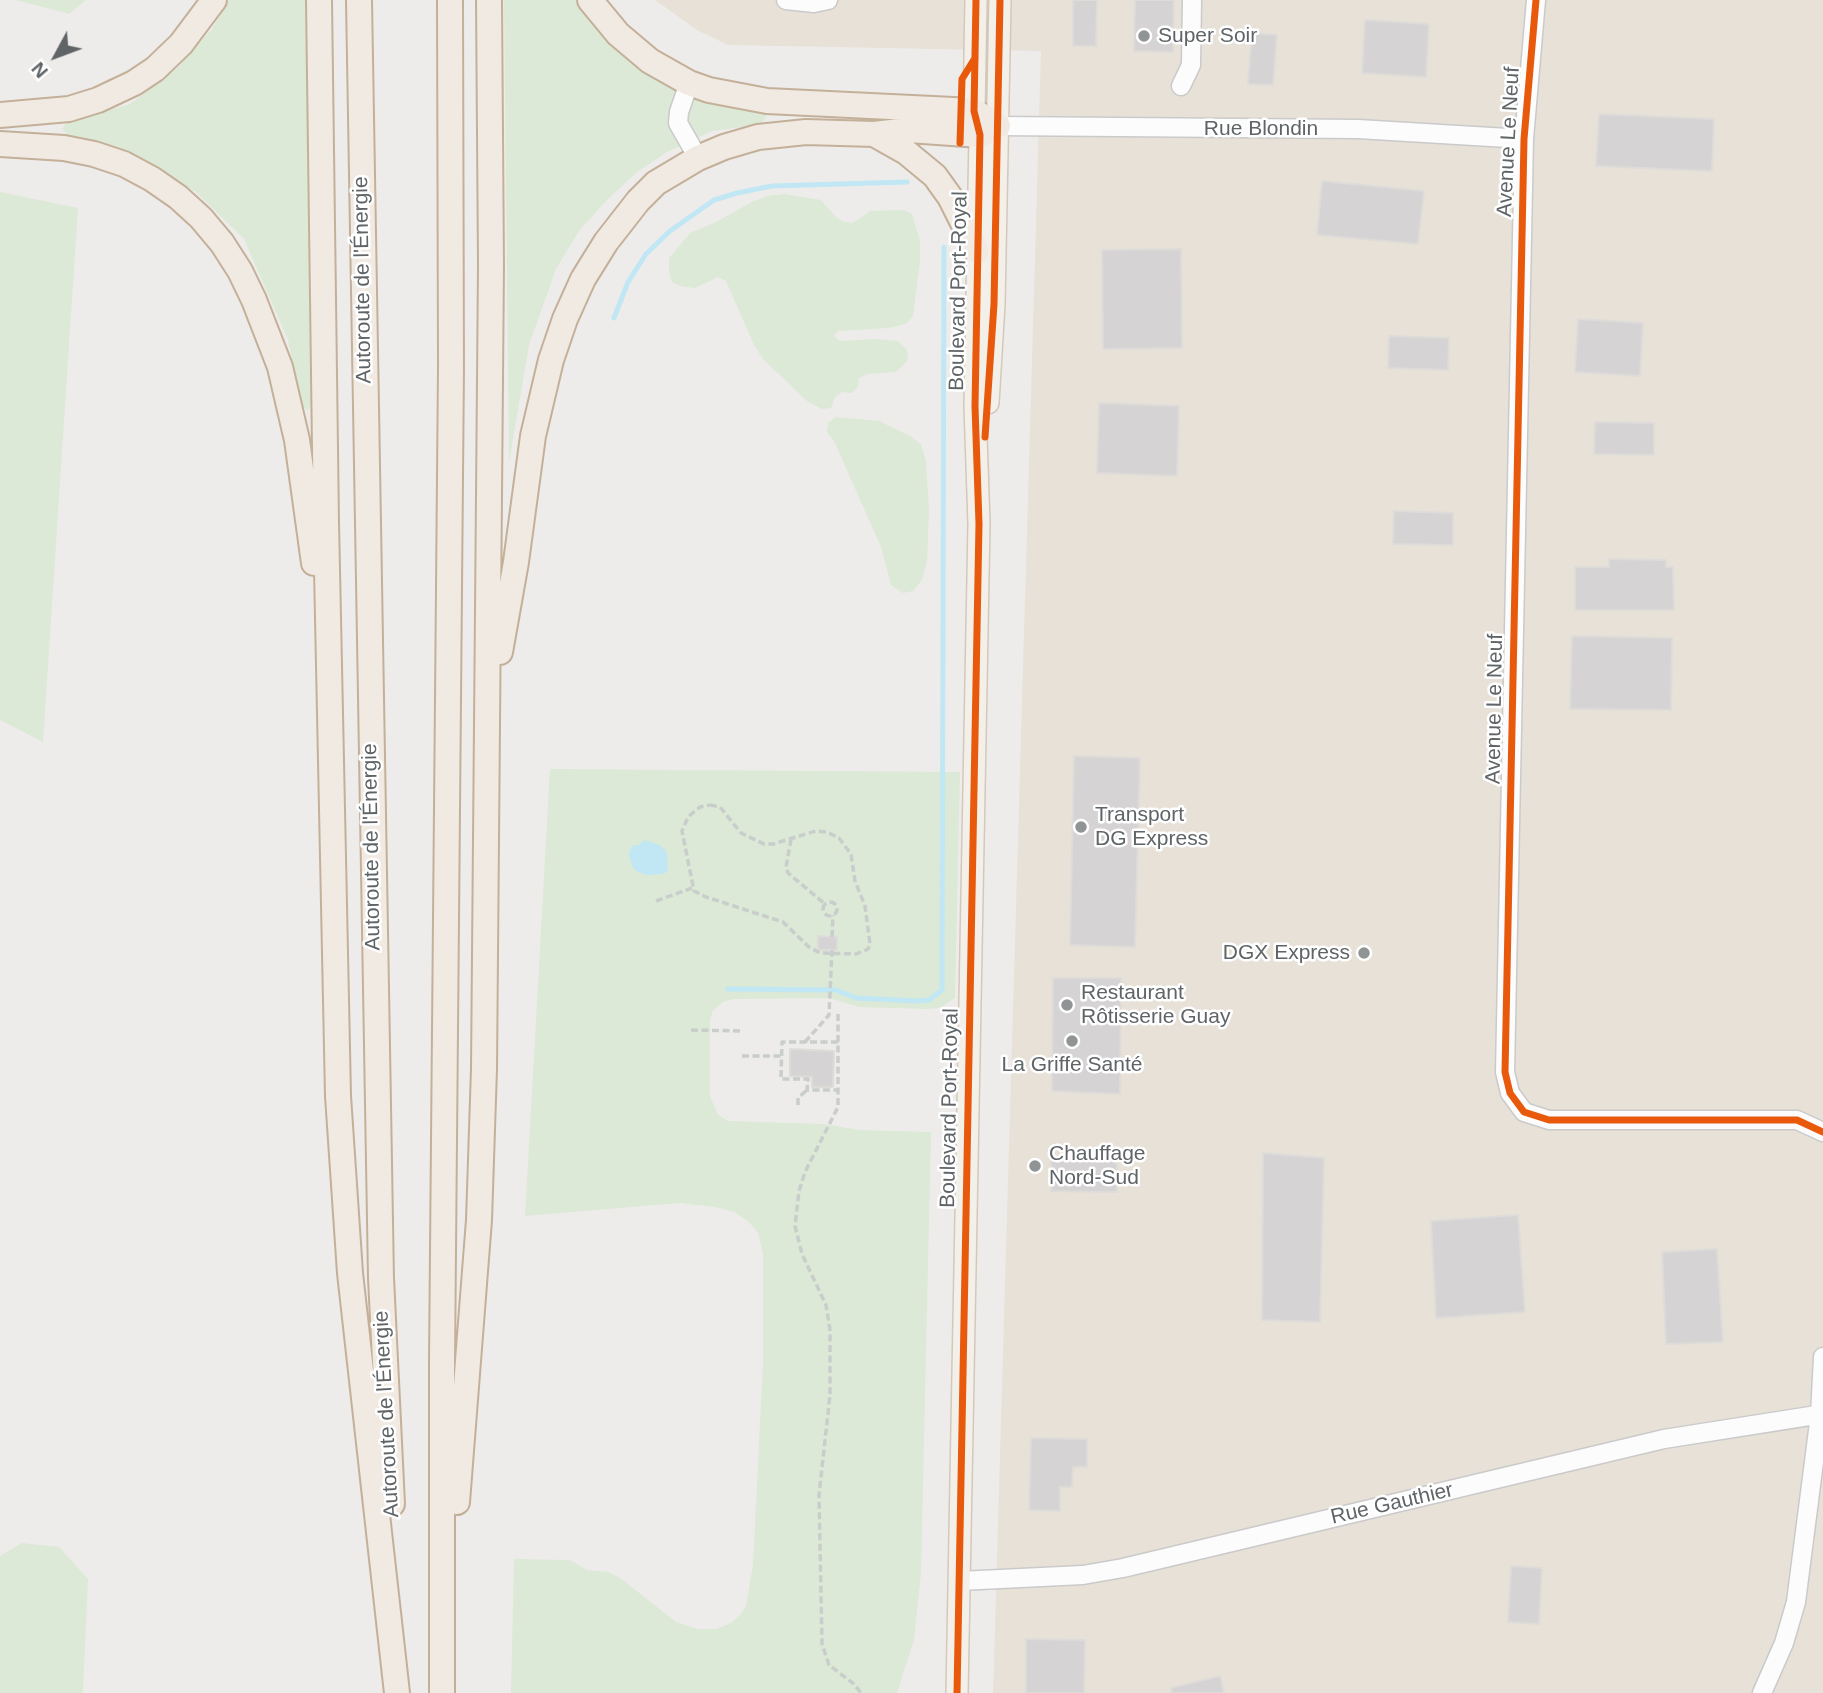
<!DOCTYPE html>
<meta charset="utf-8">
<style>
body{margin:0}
#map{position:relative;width:1823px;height:1693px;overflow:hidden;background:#eeecea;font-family:Helvetica,sans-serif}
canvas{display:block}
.north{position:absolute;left:21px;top:21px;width:70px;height:70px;-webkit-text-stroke:5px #fff;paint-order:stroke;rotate:229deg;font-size:19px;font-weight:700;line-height:28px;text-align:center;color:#5f6467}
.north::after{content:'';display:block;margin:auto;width:24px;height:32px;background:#5f6467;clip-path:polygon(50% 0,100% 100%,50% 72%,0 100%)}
</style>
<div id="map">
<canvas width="1823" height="1693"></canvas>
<div class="north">N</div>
</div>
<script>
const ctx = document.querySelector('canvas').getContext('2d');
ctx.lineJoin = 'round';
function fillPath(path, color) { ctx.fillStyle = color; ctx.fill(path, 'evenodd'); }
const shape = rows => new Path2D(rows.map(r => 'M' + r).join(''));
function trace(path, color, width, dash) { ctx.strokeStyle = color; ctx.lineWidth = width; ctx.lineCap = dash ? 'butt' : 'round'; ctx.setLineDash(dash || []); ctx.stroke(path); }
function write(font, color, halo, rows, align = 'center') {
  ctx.font = font + ' Helvetica,sans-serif'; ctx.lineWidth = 5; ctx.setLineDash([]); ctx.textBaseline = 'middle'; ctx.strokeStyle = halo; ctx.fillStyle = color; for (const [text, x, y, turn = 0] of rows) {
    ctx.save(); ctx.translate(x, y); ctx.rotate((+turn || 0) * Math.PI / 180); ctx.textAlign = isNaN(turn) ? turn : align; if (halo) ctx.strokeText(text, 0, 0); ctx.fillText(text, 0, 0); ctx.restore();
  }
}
const commercial = shape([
 [655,0,1823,0,1823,1693,993,1693,1041,51,728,45,697,30]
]);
const green = shape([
 [16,0,86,0,69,14],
 [229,0,307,0,313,402,308,410,302,407,288,340,244,239,197,193,162,169,111,145,70,137,62,129,66,123,130,104,179,66,212,29],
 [504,0,577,0,602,30,764,111,766,116,761,125,712,131,667,152,637,172,607,200,579,231,556,269,529,345,509,462],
 [0,192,78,208,43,742,0,720],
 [784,194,821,200,836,217,844,222,853,223,870,211,904,210,912,214,920,241,920,261,913,316,906,324,888,328,838,331,834,336,840,341,875,339,898,341,907,350,908,359,902,367,895,372,868,374,859,378,858,387,852,393,842,392,835,397,831,408,822,409,807,401,763,359,754,345,726,281,718,277,695,288,680,286,672,282,669,271,669,258,690,233,714,223,752,202,767,196],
 [836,417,879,421,912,437,921,445,926,461,929,511,927,561,922,580,913,591,903,593,891,585,881,547,834,441,827,432,828,423],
 [550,769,960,772,955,998,940,1008,928,1009,859,1007,830,998,733,999,723,1002,713,1010,710,1020,710,1096,718,1115,728,1121,824,1124,859,1130,931,1132,921,1573,914,1640,897,1693,511,1693,514,1559,570,1560,587,1570,608,1572,619,1577,676,1622,697,1629,716,1629,731,1623,741,1614,746,1606,753,1565,763,1363,763,1254,758,1233,748,1221,734,1212,715,1207,680,1203,525,1216],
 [22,1543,59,1547,88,1579,83,1693,0,1693,0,1556]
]);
const water = shape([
 [644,840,660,845,667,853,668,871,663,874,647,875,638,872,633,868,629,856,630,850,634,845,639,845]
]);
const stream = shape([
 [614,318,628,282,646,254,670,231,714,200,737,193,772,186,907,182],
 [728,989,836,990,856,998,917,1001,929,1000,942,990,944,247]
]);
const building = shape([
 [1073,0,1097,0,1096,46,1073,46,1073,0],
 [1135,0,1174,0,1173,52,1134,51,1135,0],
 [1365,20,1429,24,1426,77,1362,73,1365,20],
 [1252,33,1277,35,1273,85,1248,84,1252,33],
 [1599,114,1714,119,1712,171,1596,166,1599,114],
 [1322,181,1424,191,1418,244,1317,235,1322,181],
 [1181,249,1182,348,1103,349,1102,250,1181,249],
 [1578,319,1643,323,1640,376,1575,372,1578,319],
 [1389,336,1449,338,1448,370,1388,368,1389,336],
 [1099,403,1179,406,1177,476,1097,473,1099,403],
 [1595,422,1654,423,1654,455,1594,454,1595,422],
 [1394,511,1453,513,1453,545,1393,544,1394,511],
 [1609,559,1666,560,1666,567,1673,567,1674,610,1575,610,1575,567,1609,567,1609,559],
 [1572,636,1672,638,1671,710,1570,709,1572,636],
 [1074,756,1140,758,1135,947,1070,945,1074,756],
 [818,936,837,937,837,950,818,950,818,936],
 [1053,978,1121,978,1120,1094,1052,1091,1053,978],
 [790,1049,834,1051,833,1087,812,1087,812,1077,790,1076,790,1049],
 [1263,1153,1324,1158,1320,1322,1262,1320,1263,1153],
 [1051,1158,1117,1158,1117,1192,1051,1191,1051,1158],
 [1518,1215,1525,1312,1436,1318,1431,1221,1518,1215],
 [1717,1249,1723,1342,1666,1344,1662,1252,1717,1249],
 [1031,1438,1087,1439,1087,1467,1073,1467,1072,1487,1060,1487,1060,1511,1029,1510,1031,1438],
 [1511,1566,1542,1568,1539,1624,1508,1622,1511,1566],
 [1026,1639,1085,1640,1084,1693,1026,1693,1026,1639],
 [1220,1676,1224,1693,1172,1693,1171,1688,1220,1676]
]);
const path = shape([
 [710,805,720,807,741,833,764,844,773,844,816,831,827,832,839,838,851,854,855,881,865,906,870,944,868,949,856,954,820,953,809,947,783,922,706,897,694,891,682,831,688,817,700,807,710,805],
 [791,839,786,867,788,873,825,904],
 [656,901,692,888],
 '823 909a7 7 0 1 1 14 0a7 7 0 1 1-14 0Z',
 [832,937,833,915],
 [838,1014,838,1107,805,1172,799,1191,795,1226,802,1254,826,1305,830,1330,830,1395,819,1495,822,1644,829,1665,854,1684,861,1693],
 [691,1030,742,1031],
 [805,1042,829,1015,832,950],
 [838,1042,782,1042,781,1076,781,1079,808,1079,807,1090,838,1090],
 [742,1056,781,1056],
 [798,1105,798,1098,807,1090]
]);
const minor = shape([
 [786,0,814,3,828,0],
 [1536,0,1524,139,1505,1072,1510,1093,1524,1112,1549,1120,1797,1120,1823,1132],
 [689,83,679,112,678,123,698,158],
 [1181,86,1191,65,1192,0],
 [998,126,1358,129,1524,139],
 [959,1581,1083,1575,1123,1568,1664,1439,1823,1414],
 [1762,1693,1784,1643,1796,1602,1820,1415,1823,1357]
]);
const major = shape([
 [988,403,994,304,1000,0],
 [957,1693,979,524,975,406,980,135,974,111,976,0]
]);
const highway = shape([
 [319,0,326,522,338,1096,350,1273,397,1693],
 [359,0,381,1278,392,1504],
 [590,0,618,34,650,61,689,83,709,90,767,101,974,111,998,126],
 [0,115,69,109,98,100,134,83,155,69,181,44,214,0],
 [874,134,906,152,935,176,950,197,977,251],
 [0,144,64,148,94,154,124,164,152,179,178,197,201,218,222,243,240,271,254,300,280,367,297,440,314,563],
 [500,652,516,562,533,436,551,360,565,319,583,279,606,242,638,201,656,183,698,158,724,147,758,137,806,132,874,134,909,130,980,135,998,126],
 [457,1502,479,1220,484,1069,491,265,489,0],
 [442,1693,442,1361,451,367,450,0]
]);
const cycleway = shape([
 [1536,0,1524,139,1505,1072,1510,1093,1524,1112,1549,1120,1797,1120,1823,1132],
 [960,143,962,79,975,58],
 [985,437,994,304,1000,0],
 [957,1693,979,524,975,406,980,135,974,111,976,0]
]);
const markers = [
 [1144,36,7,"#919495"],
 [1081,827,7,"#919495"],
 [1364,953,7,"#919495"],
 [1067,1005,7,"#919495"],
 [1072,1041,7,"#919495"],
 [1035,1166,7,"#919495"]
];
const poiNames = [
 ["Super Soir",1158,36],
 ["Transport",1095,815],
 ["DG Express",1095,839],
 ["DGX Express",1350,953,"right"],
 ["Restaurant",1081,993],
 ["Rôtisserie Guay",1081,1017],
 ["La Griffe Santé",1072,1065,"center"],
 ["Chauffage",1049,1154],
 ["Nord-Sud",1049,1178]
];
const streetNames = [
 ["Rue Blondin",1261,129],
 ["Avenue Le Neuf",1509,142,-87],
 ["Autoroute de l'Énergie",363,280,-91],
 ["Boulevard Port-Royal",959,291,-89],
 ["Avenue Le Neuf",1495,709,-89],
 ["Autoroute de l'Énergie",372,847,-91],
 ["Boulevard Port-Royal",950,1108,-89],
 ["Autoroute de l'Énergie",387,1414,-93],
 ["Rue Gauthier",1392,1504,-13]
];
fillPath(commercial, '#e7e1d8');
fillPath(green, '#dbe9d6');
fillPath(water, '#c1e7f5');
trace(stream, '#c1e7f5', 5);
fillPath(building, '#d5d3d3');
trace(building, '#dedcd9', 2);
trace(minor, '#cbcaca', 21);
trace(major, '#d4c8ba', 24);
trace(highway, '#c4b099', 28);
trace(path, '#c9cdcb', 3.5, [7, 3.5]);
trace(minor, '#fcfcfc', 18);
trace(major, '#f3f0ea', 21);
trace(highway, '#f0eae3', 24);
trace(cycleway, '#e8590c', 7);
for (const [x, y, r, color] of markers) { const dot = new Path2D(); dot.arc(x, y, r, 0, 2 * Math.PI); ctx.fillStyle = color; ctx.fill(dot); trace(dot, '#fff', 2.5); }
write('21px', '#5f6467', '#fff', poiNames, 'left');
write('21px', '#5f6467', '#fff', streetNames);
</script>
